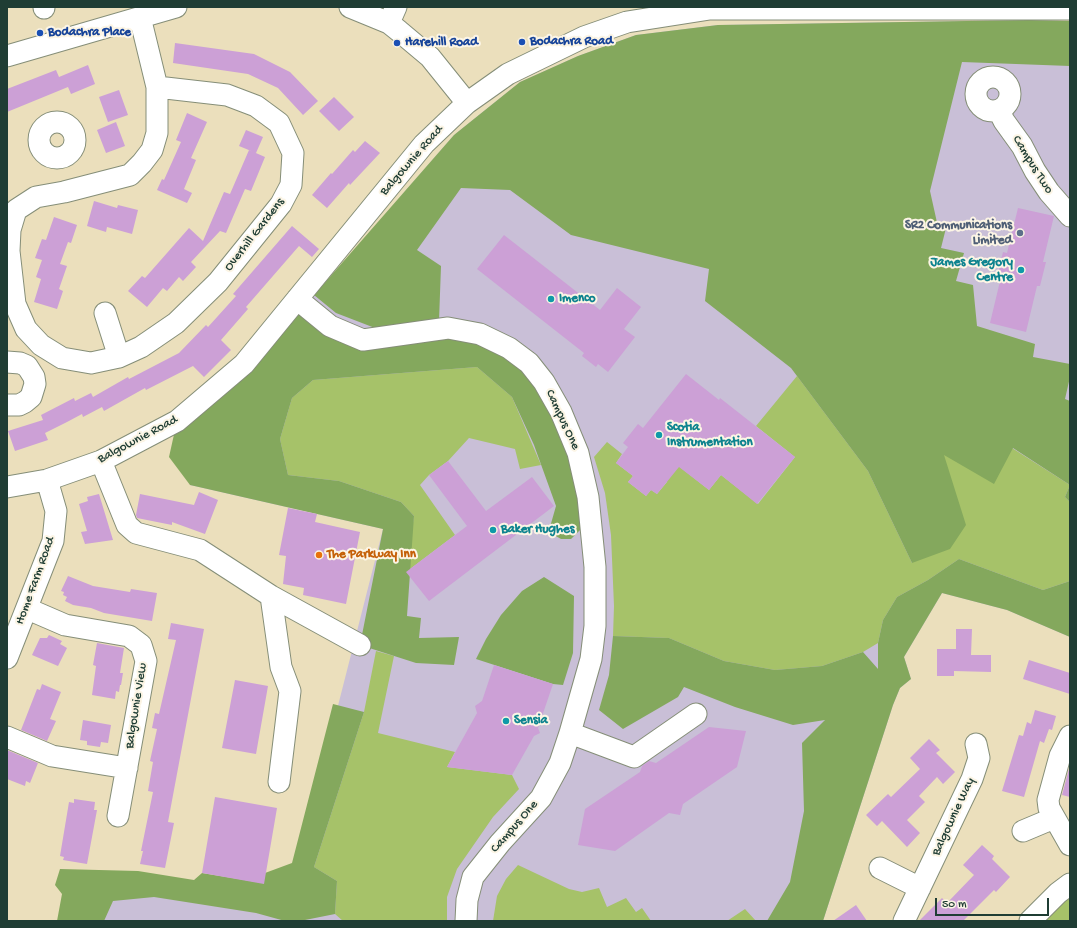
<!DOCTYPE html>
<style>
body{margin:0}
#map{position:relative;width:1077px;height:928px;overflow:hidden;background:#ebdfbc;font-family:"Gochi Hand",sans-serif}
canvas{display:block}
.frame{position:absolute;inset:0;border:8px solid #1f3d34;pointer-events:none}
.scale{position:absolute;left:935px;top:898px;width:114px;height:18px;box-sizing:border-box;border:2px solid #1f3d34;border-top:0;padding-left:5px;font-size:12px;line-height:14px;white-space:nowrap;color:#1f3d34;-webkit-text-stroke:3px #fcf5e5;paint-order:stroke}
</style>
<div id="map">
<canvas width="1077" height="928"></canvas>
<div class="frame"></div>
<div class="scale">50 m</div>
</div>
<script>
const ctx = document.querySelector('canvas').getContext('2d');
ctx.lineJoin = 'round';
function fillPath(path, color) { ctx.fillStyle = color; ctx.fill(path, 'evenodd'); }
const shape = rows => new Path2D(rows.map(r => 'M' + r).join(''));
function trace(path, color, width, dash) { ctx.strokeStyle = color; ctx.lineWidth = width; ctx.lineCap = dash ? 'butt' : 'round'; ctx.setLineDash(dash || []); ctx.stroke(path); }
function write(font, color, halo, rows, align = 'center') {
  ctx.font = font + ' "Gochi Hand",sans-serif'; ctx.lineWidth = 4; ctx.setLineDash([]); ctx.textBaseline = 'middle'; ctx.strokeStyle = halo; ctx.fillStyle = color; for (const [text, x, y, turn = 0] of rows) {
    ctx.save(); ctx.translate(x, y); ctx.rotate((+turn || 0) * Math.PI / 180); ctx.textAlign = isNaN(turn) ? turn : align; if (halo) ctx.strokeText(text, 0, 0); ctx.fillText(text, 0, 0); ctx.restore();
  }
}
const industrial = shape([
 [1029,20,1070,21,1070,637,1007,610,942,593,904,657,911,679,900,688,893,705,823,921,74,921,81,874,288,902,383,529,190,485,287,327,454,135,520,82,578,56,636,35,718,25]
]);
const green = shape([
 [477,367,512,397,541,465,520,469,515,449,469,438,448,461,429,475,420,485,455,535,406,572,414,516,401,502,339,481,288,475,280,439,292,398,313,380],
 [797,376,868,471,912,563,944,455,1012,448,1070,485,1065,497,1070,502,1070,581,1043,590,959,559,928,580,897,597,883,620,878,643,863,652,822,666,775,670,724,661,669,638,613,636,614,606,611,535,605,493,594,457,607,442,622,454,616,463,633,476,628,482,646,496,651,490,657,494,667,482,671,460,709,490,721,475,758,504,795,457,756,426],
 [376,651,394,656,378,733,455,752,447,767,512,775,519,789,493,817,457,869,447,897,447,921,343,921,335,914,337,881,314,867,364,712],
 [518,865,569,889,582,892,599,888,607,907,626,898,636,912,642,908,651,921,493,921,497,896,506,879],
 [1070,894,1070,921,1040,921],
 [745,909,756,921,727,921]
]);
const forest = shape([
 [1029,20,1070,21,1070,66,962,62,930,191,938,227,946,228,941,248,964,253,956,281,973,285,977,326,1035,344,1033,357,1070,364,1070,377,1065,399,1070,401,1070,502,1065,497,1070,485,1013,448,994,484,944,455,966,525,950,549,912,563,868,471,791,368,705,301,709,269,571,235,510,190,461,188,417,250,441,266,439,321,375,328,336,313,314,295,454,135,520,82,578,56,636,35,718,25],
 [297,299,363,340,431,330,509,348,578,453,581,529,571,539,561,539,554,535,550,527,556,506,534,445,512,397,477,367,313,380,292,398,280,439,288,475,339,481,401,502,414,516,407,616,421,618,419,638,459,637,454,665,416,663,360,645,383,529,190,485,169,457,177,421],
 [959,559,1043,590,1070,581,1070,637,1007,610,942,593,904,657,911,679,900,688,893,705,823,921,767,921,790,882,804,811,802,743,825,720,793,725,735,707,684,687,678,697,623,729,599,710,609,675,613,636,669,638,724,661,775,670,822,666,863,652,878,669,878,643,883,620,897,597,928,580],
 [544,577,574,596,573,653,563,685,553,684,476,659,486,639,501,615,522,591],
 [333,704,364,712,314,867,337,881,335,914,300,921,285,921,256,913,154,897,113,901,104,921,57,921,62,894,55,885,60,869,138,871,194,880,202,873,263,883,265,873,292,863]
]);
const building = shape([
 [175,43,254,54,290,72,318,101,303,115,278,88,248,74,173,63],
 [88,65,95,84,71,94,68,87,7,112,7,89,56,70,59,77],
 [119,90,128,115,108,122,99,97],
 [334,97,354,117,339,131,319,111],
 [187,113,207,122,191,158,196,160,184,189,192,193,187,203,157,190,162,179,164,180,181,142,176,140],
 [116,122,125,146,106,153,97,130],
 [246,130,263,137,256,153,239,146],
 [365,141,380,153,350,185,349,183,327,208,312,195,331,173,332,174,353,150,355,152],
 [249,150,265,157,251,191,245,189,226,233,220,231,191,262,196,267,183,281,179,277,167,291,163,288,147,307,128,291,142,276,145,278,189,228,203,241,224,192,230,194],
 [94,201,117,208,118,205,138,210,132,234,107,227,106,232,87,226],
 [1018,208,1054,216,1043,262,1046,262,1040,286,1037,286,1026,332,990,323,1001,277,997,276,1003,252,1007,253],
 [54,217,77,225,71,243,68,242,60,264,67,266,59,289,63,291,57,309,34,302,41,279,36,277,42,260,35,258,42,239,46,240],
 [292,226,319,249,312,257,299,246,246,307,248,309,221,340,231,350,204,377,193,366,146,390,145,388,104,411,102,407,83,417,82,414,67,422,45,433,48,440,15,451,8,431,43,420,41,415,74,398,75,401,91,393,93,397,128,377,129,379,179,353,206,325,208,327,236,296,233,294],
 [504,235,600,310,617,288,641,307,624,329,635,337,608,372,598,364,596,367,582,356,584,353,477,269],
 [686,374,719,400,720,398,795,457,757,504,721,475,709,490,679,467,657,494,651,490,646,496,628,482,633,476,616,463,628,447,623,443,638,424,643,428],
 [448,461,486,511,532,477,554,506,429,601,406,572,467,526,429,475],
 [199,492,218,500,205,534,172,522,172,525,137,518,136,515,140,494,194,505],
 [99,494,113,540,85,544,81,532,87,531,79,504,88,501,87,497],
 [288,508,317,514,315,522,360,532,346,604,303,595,304,588,283,584,286,556,279,555],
 [68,576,93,586,130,592,131,589,157,593,152,621,104,613,91,608,73,605,65,601,67,597,63,595,64,592,61,591],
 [171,623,204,629,168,822,174,823,165,868,140,864,143,851,141,851,153,792,148,791,153,762,150,761,157,729,152,728,155,713,159,714,176,640,168,639],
 [956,629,972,629,971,655,991,655,991,672,954,671,954,676,937,676,937,649,956,649],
 [49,635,62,641,60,644,67,648,58,666,32,655,40,638,47,638],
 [97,643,124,648,120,673,123,673,121,685,120,685,119,692,116,691,115,699,92,695,96,666,93,665],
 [1029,660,1070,673,1070,694,1023,679],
 [494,665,553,684,538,728,540,733,534,736,512,775,447,767,477,713,475,706,482,701],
 [235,680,268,686,256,754,222,748],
 [42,684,61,692,50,719,56,721,47,741,21,730,37,689,40,690],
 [1035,710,1056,716,1052,730,1049,729,1044,743,1040,741,1024,797,1002,791,1019,735,1023,736,1027,722,1031,724],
 [83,720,111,725,108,743,101,742,100,747,87,745,87,741,80,740],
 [709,727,746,731,737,767,683,804,680,815,669,813,615,851,578,845,585,809,640,772,642,766,649,761,656,763],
 [929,739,940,750,936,753,955,772,943,784,937,777,919,796,925,802,907,820,920,833,907,847,882,821,877,826,866,815,888,794,891,797,920,769,910,758],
 [7,750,38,763,30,783,26,781,25,786,7,779],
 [1070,765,1070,797,1062,795],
 [215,797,277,808,264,884,202,873],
 [74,799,95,802,94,810,97,810,87,864,63,860,64,857,60,856,69,802,74,803],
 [982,845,994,856,992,859,1010,877,996,892,994,890,963,921,919,921,942,898,947,903,974,875,963,865],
 [856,905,867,921,833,921]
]);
const minor = shape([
 [44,7,44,8],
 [350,7,389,23,399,31,430,57,467,103],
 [140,17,157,87,157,133,152,150,142,163,130,175,64,192,36,197,16,210,10,230,9,251,15,304,26,329,41,345,62,358,91,363,119,357,141,347,176,323,218,282,281,204,291,185,293,153,279,123,256,106,227,95,157,87],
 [389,23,396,7],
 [7,56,176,7],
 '976 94a17 17 0 1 1 34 0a17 17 0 1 1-34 0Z',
 [999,111,1004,121,1022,146,1035,171,1049,192,1070,216],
 '39 140a18 18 0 1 1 36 0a18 18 0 1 1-36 0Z',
 [297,299,330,326,363,340,448,328,480,334,509,348,529,363,544,382,561,412,578,453,588,497,595,567,595,626,591,659,570,733,560,763,541,798,500,843,473,877,467,900,466,921],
 [105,313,119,357],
 [7,362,20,363,27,366,34,377,35,384,31,397,25,402,19,405,7,405],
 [101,461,127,525,136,533,200,550,271,596,360,645],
 [7,487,47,480,101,461,177,421,244,364,424,144,467,103,508,74,584,37,627,22,710,9,1070,9],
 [271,596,281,667,290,691,279,782],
 [28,609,65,625,129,636,141,645,146,661,118,816],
 [7,658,53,541,56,511,47,480],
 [570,733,634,757,696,714],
 [1070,736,1060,756,1048,800,1049,808,1070,845],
 [7,737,52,756,127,768],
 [1023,831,1054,818],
 [880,868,920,888],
 [904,921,972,779,979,758,976,744],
 [1030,921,1058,893,1070,884]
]);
const markers = [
 [40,33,4,"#1a4fb4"],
 [522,42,4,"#1a4fb4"],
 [397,43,4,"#1a4fb4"],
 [1020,233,4,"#5c6f8a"],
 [1021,270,4,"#0f9aa8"],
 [551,299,4,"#0f9aa8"],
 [659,435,4,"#0f9aa8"],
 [493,530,4,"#0f9aa8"],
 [319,555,4,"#e8710a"],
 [506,721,4,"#0f9aa8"]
];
const transitNames = [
 ["Bodachra Place",48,33],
 ["Bodachra Road",530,42],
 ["Harehill Road",405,43]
];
const streetNames = [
 ["Balgownie Road",412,161,-49],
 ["Campus Two",1032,165,58],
 ["Overhill Gardens",255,235,-52],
 ["Campus One",562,420,65],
 ["Balgownie Road",138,440,-28],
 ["Home Farm Road",36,581,-70],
 ["Balgownie View",137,706,-81],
 ["Balgownie Way",954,817,-65],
 ["Campus One",515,827,-49]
];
const serviceNames = [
 ["SR2 Communications",1012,226],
 ["Limited",1012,241]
];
const cultureNames = [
 ["James Gregory",1013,263,"right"],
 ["Centre",1013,278,"right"],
 ["Imenco",559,299],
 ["Scotia",667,428],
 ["Instrumentation",667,443],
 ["Baker Hughes",501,530],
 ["Sensia",514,721]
];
const foodNames = [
 ["The Parkway Inn",327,555]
];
fillPath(industrial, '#c9bfd7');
fillPath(green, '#a6c269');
fillPath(forest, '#84a85d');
fillPath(building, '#cca0d6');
trace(minor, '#858e78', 23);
trace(minor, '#fff', 21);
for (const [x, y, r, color] of markers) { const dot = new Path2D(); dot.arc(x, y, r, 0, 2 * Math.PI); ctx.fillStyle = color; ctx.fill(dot); trace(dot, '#fcf5e5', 1.5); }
write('bold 13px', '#164399', '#fcf5e5', transitNames, 'left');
write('13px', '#1f3d34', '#fcf5e5', streetNames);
write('bold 13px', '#4e5e75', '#fcf5e5', serviceNames, 'right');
write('bold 13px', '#0d838f', '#fcf5e5', cultureNames, 'left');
write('bold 13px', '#c56008', '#fcf5e5', foodNames, 'left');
</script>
